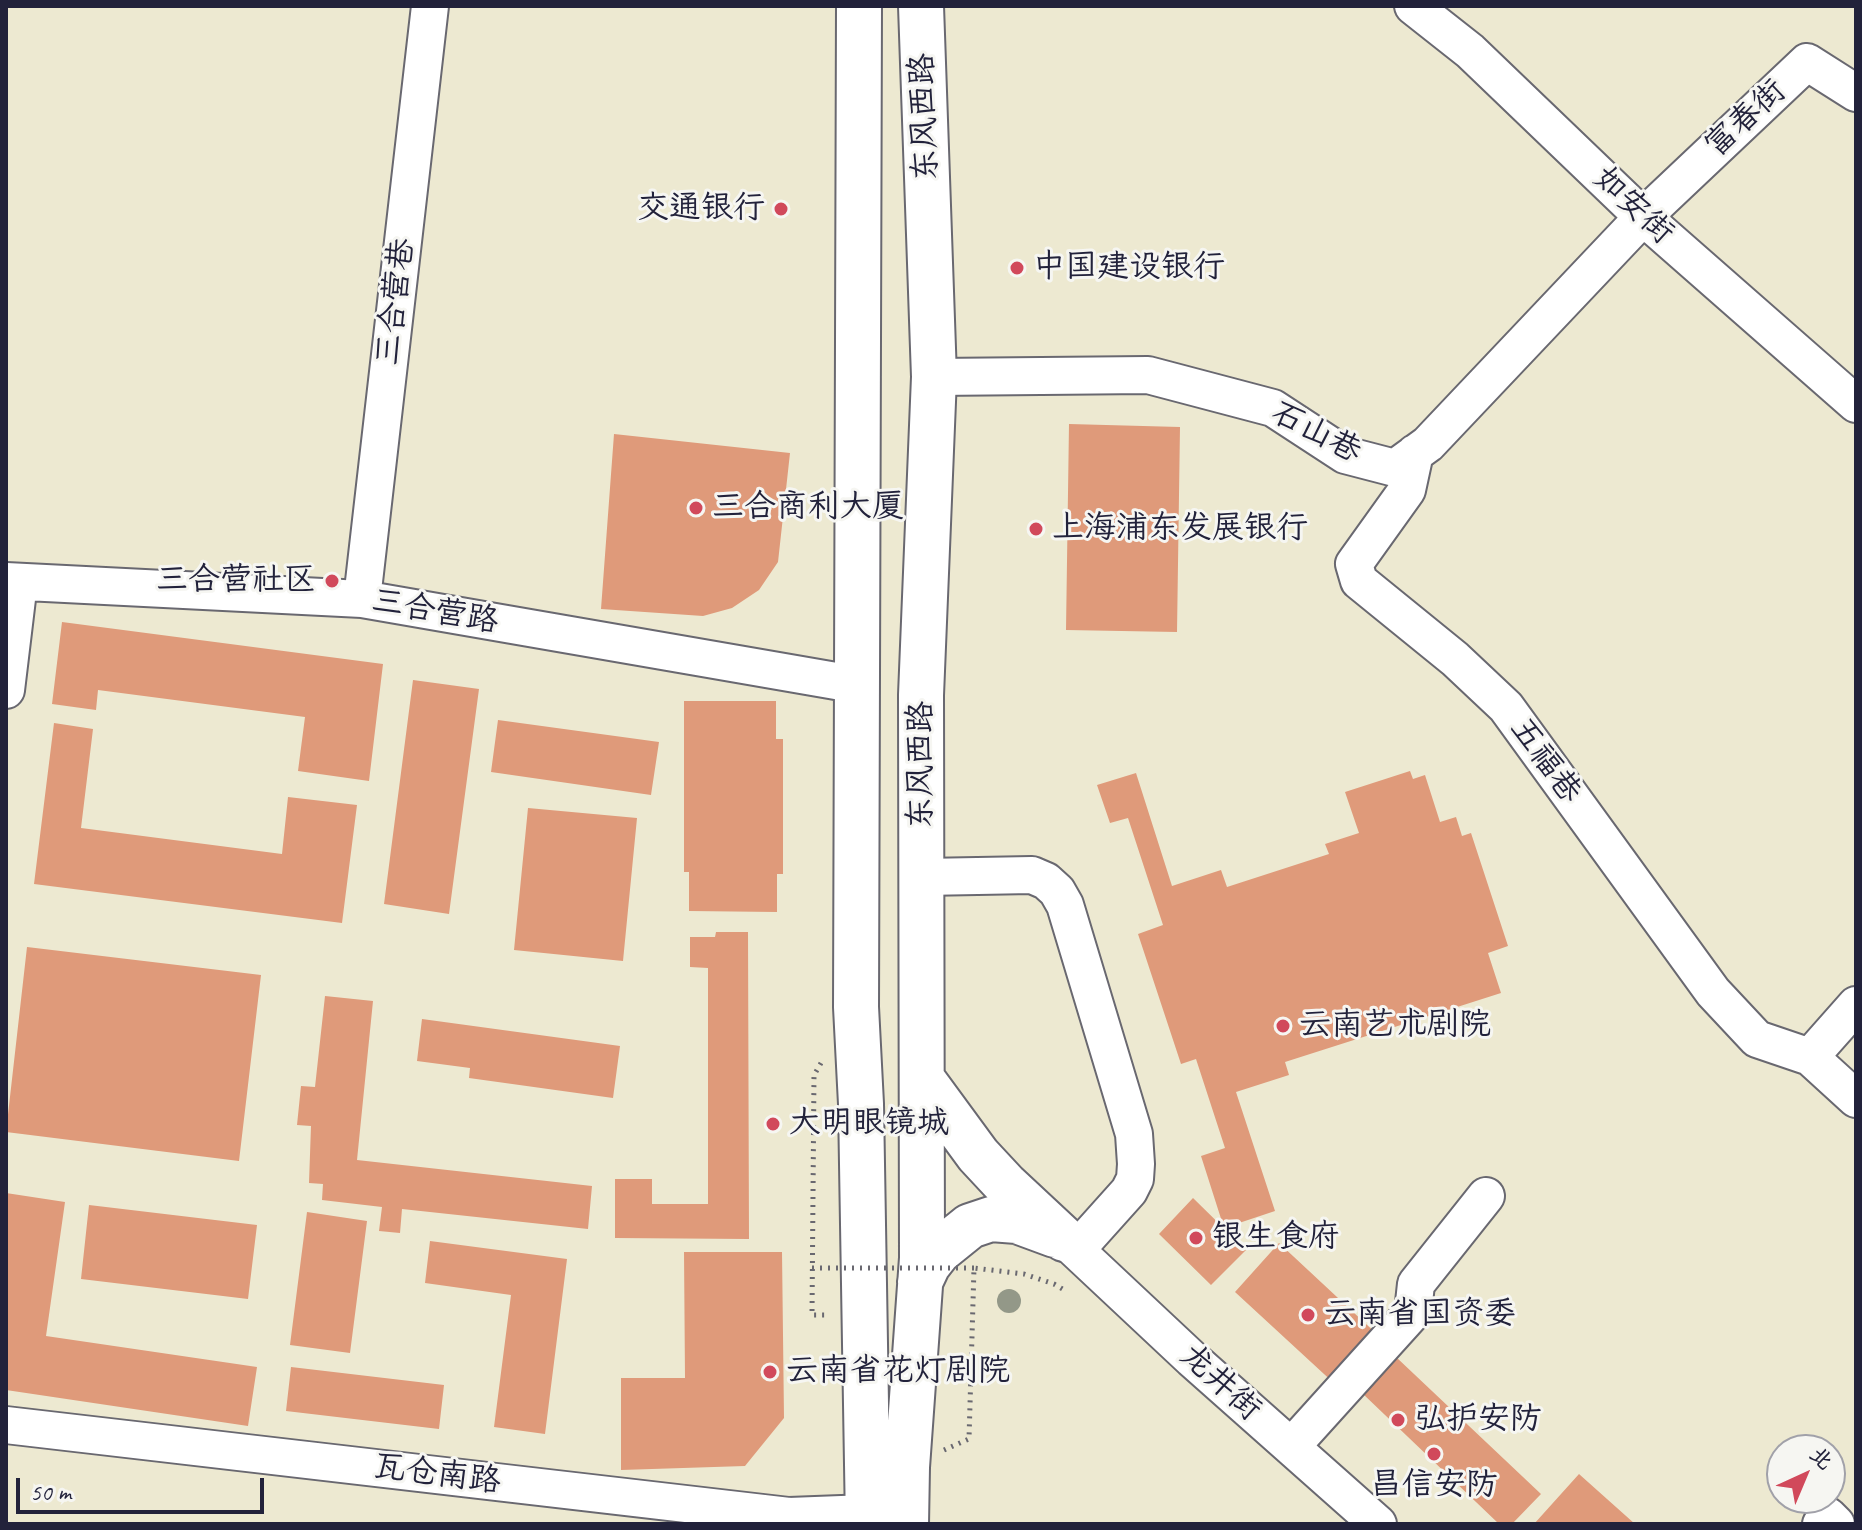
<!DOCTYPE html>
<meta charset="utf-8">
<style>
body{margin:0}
#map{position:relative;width:1862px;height:1530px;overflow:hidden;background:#ede9d1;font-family:Caveat,"LXGW WenKai TC",sans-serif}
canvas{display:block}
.frame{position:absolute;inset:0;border:8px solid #22223b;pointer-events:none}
.north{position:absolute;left:1766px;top:1434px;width:80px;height:80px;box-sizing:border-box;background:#f6f6f2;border:2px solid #a1a1a9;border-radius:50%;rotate:44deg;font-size:22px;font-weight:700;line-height:32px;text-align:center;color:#22223b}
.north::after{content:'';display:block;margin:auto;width:28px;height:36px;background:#d1495b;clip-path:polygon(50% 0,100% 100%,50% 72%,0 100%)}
.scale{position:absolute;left:16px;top:1478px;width:248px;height:36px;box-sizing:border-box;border:4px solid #22223b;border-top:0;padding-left:10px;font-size:24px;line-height:28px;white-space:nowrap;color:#22223b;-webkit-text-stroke:6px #f6f6f2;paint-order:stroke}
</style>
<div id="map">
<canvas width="1862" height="1530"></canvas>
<div class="frame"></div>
<div class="north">北</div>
<div class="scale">50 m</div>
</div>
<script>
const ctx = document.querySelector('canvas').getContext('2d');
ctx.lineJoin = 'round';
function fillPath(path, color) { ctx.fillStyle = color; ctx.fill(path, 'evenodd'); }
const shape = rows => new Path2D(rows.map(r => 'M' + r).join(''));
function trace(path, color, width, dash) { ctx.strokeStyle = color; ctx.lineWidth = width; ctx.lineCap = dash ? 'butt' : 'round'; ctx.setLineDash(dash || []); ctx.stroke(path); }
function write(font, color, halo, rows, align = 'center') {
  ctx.font = font + ' Caveat,"LXGW WenKai TC",sans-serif'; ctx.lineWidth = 6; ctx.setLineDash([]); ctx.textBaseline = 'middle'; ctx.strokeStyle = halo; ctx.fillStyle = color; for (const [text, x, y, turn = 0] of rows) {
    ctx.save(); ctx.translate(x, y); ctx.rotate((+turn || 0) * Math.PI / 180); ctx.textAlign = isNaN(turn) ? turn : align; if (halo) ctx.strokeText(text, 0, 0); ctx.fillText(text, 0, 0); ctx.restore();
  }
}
const building = shape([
 [1069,424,1180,427,1177,632,1066,630],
 [614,434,790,453,778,562,759,590,732,608,703,616,601,609],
 [62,622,383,664,369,781,298,771,305,717,98,690,96,710,52,704],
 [413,680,479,689,449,914,384,904],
 [684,701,776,701,776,739,783,739,783,874,777,874,777,912,689,911,689,872,684,872],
 [498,720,659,742,651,795,491,772],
 [54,723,93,729,81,828,282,854,288,797,357,805,342,923,34,884],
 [1410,771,1413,779,1425,775,1440,822,1456,817,1462,836,1471,833,1508,946,1488,953,1501,993,1285,1062,1289,1075,1236,1092,1275,1211,1224,1228,1201,1156,1225,1148,1196,1059,1181,1064,1138,934,1163,925,1128,818,1110,823,1097,785,1136,773,1172,886,1221,870,1227,887,1329,854,1325,844,1359,833,1345,792],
 [528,808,637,818,623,961,514,950],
 [716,932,748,932,749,1239,615,1238,615,1179,652,1179,652,1204,708,1204,708,968,690,967,690,937,715,937],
 [27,947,261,975,239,1161,6,1132],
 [325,996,373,1001,357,1160,592,1186,588,1229,402,1209,400,1233,379,1231,382,1207,322,1200,323,1184,309,1183,311,1126,297,1125,301,1086,315,1087],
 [422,1019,620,1046,613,1098,469,1078,470,1068,417,1061],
 [6,1193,65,1202,46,1336,257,1367,248,1426,6,1390],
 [1193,1198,1246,1250,1211,1285,1159,1234],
 [89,1205,257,1225,248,1299,81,1279],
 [307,1212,367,1221,350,1353,290,1345],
 [430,1241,567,1259,545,1434,494,1427,511,1295,425,1283],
 [1279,1243,1381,1338,1337,1386,1235,1292],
 [684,1252,782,1252,784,1418,745,1466,621,1470,621,1378,685,1378],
 [1396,1357,1541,1494,1512,1524,1499,1524,1362,1393],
 [291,1367,444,1385,439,1429,286,1411],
 [1579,1474,1635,1524,1534,1524]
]);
const path = shape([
 [821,1063,814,1075,812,1315,829,1315],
 [944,1450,969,1439,974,1268,1024,1274,1054,1284,1066,1291]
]);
const minor = shape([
 [1413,6,1470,51,1643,217,1856,404],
 [934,377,1148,375,1273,408,1345,455,1395,468,1428,444,1643,217,1807,62,1856,93],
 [1415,453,1407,490,1354,564,1359,581,1455,659,1506,707,1713,992,1757,1039,1810,1057,1856,1099],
 [6,581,362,599,859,685],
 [362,599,430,6],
 [6,690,19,582],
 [923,877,1032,875,1046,881,1057,891,1065,905,1134,1134,1136,1164,1135,1179,1129,1191,1077,1249],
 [1810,1057,1856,1005],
 [1064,1239,1192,1359,1378,1524],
 [6,1425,789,1516,868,1513],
 [1291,1447,1413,1312,1416,1284,1486,1196],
 [1821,1524,1828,1516,1836,1524]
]);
const major = shape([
 [859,6,856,1007,861,1104,868,1524],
 [923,1080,978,1155,1005,1184,1064,1239],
 [920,1282,928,1265,939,1251,970,1226,991,1219,1017,1221,1055,1235],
 [906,1524,907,1467,922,1258,921,695,934,377,921,6]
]);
const pathBridge = shape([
 [812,1268,974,1268]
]);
const trees = [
 [1009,1301]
];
const markers = [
 [781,209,8,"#d1495b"],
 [1017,268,8,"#d1495b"],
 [696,508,8,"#d1495b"],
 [1036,529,8,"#d1495b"],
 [332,581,8,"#d1495b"],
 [1283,1026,8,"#d1495b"],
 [773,1124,8,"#d1495b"],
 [1196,1238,8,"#d1495b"],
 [1308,1315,8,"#d1495b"],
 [770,1372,8,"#d1495b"],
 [1398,1420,8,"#d1495b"],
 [1434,1454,8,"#d1495b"]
];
const streetNames = [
 ["东风西路",925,117,-92],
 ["富春街",1746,119,-43],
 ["如安街",1633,206,43],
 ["三合营巷",396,302,-83],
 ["石山巷",1316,433,27],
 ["三合营路",435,612,10],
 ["五福巷",1545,761,54],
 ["东风西路",922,765,-90],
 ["龙井街",1220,1383,42],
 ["瓦仓南路",437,1475,7]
];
const poiNames = [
 ["交通银行",765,209,"right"],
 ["中国建设银行",1033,268],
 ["三合商利大厦",712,508],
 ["上海浦东发展银行",1052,529],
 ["三合营社区",316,581,"right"],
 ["云南艺术剧院",1299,1026],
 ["大明眼镜城",789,1124],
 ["银生食府",1212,1238],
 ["云南省国资委",1324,1315],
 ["云南省花灯剧院",786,1372],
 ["弘护安防",1414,1420],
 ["昌信安防",1434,1486,"center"]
];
fillPath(building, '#df9a7a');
trace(minor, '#696870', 40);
trace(major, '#696870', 48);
trace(path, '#696870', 5, [2, 6]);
trace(minor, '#fff', 36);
trace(major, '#fff', 44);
trace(pathBridge, '#696870', 5, [2, 6]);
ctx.fillStyle = '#939888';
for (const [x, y] of trees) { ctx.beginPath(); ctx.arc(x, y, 12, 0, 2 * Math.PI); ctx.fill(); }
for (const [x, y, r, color] of markers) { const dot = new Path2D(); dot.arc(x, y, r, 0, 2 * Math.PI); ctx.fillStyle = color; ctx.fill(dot); trace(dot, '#f6f6f2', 3); }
write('32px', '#22223b', '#f6f6f2', streetNames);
write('32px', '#22223b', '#f6f6f2', poiNames, 'left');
</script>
